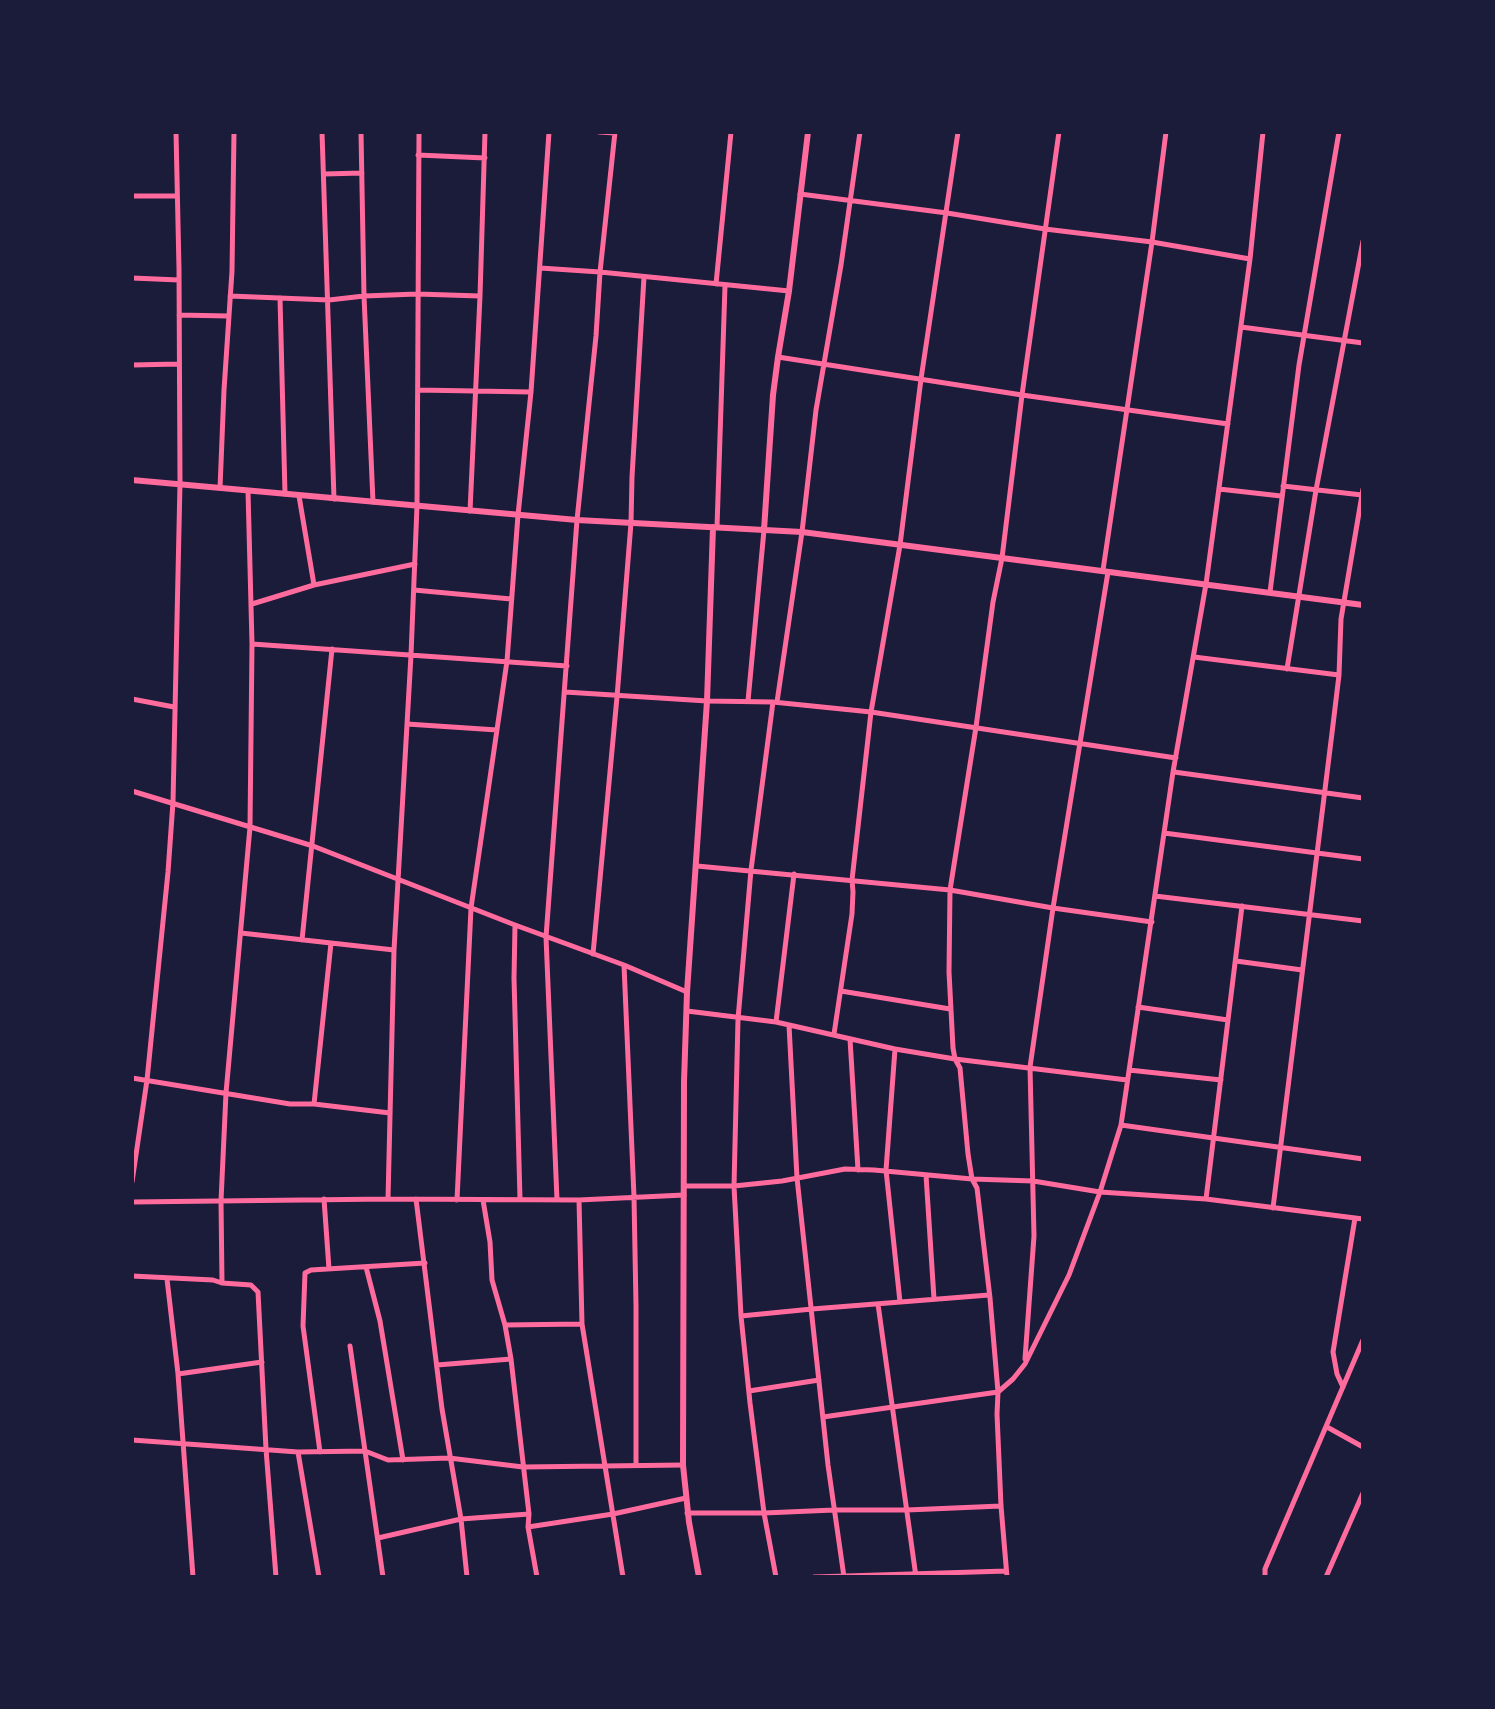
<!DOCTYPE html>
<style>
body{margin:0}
#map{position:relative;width:1495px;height:1709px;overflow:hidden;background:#1b1b3a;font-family:"Source Sans 3",sans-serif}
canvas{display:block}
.frame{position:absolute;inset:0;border:134px solid #1b1b3a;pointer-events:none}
</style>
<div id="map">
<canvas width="1495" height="1709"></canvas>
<div class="frame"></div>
</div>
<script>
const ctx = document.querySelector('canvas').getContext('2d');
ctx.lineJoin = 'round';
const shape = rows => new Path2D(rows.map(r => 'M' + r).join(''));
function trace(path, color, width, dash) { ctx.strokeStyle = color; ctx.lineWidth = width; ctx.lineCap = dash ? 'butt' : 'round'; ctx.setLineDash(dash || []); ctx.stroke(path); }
const minor = shape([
 [322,132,334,499],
 [361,132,364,296,373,502],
 [599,132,615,133],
 [418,155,485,158],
 [324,174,362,173],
 [800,194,947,213,1045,229,1152,242,1250,259],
 [132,196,176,196],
 [540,268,600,272,789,291],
 [132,278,179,280],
 [716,284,731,132],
 [230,296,329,300,364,296,417,294,480,296],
 [280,298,285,494],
 [179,315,228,316],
 [1241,327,1363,343],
 [778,357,1022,395,1228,424],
 [132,365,179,364],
 [418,390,531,392],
 [1283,486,1362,495],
 [220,488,224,390,232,271,234,132],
 [1219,489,1281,496],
 [299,496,314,585],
 [470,511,480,296,485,132],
 [717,527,725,286],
 [1103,570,1152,242,1166,132],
 [414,590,511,599],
 [1270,592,1299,365,1339,132],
 [252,604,314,585,415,564],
 [252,644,567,666],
 [1194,657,1339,675],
 [1287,669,1316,490,1363,241],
 [565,692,707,701,773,702,871,712,1176,758],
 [132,699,174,707],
 [748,701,764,530],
 [773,702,751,870,738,1019,734,1186,741,1316,750,1403,764,1513,776,1577],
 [777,702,802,532,816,410,841,265,860,132],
 [407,724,497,730],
 [1174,772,1363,798],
 [132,791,313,846,515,925,624,965,687,992],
 [1164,833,1363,859],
 [697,866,950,890,1053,908,1152,922],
 [1155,896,1363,921],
 [515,925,514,978,520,1199],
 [241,933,394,950],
 [302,940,332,649],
 [593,954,617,697,631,523,632,477,644,277],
 [1236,961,1302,970],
 [624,965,634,1197,636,1306,636,1465],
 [841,991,950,1009],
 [1138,1007,1228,1020],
 [687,1011,776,1022,895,1049,955,1059,1127,1080],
 [776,1022,794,874],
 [789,1025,797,1178,828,1465,844,1577],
 [834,1034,852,914,853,892,852,880,871,712,900,545,921,379,958,132],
 [850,1039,858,1170],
 [895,1049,886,1170,900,1302],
 [1129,1070,1221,1080],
 [132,1078,290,1104,314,1104,390,1113],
 [314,1104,331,943],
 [1121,1125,1363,1159],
 [926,1175,934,1299],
 [132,1182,147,1080,168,872,173,802,180,483,179,269,176,132],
 [684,1186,734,1186,782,1181,845,1169,874,1170,972,1179,1033,1181,1100,1192,1206,1199,1363,1219],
 [324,1199,329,1269],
 [388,1199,579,1200,684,1195],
 [416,1199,442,1409,461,1519,467,1577],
 [1206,1199,1242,906],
 [457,1200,471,908,507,661,518,515,531,392,549,132],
 [483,1200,490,1242,492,1280,505,1325,511,1359,529,1514,528,1527,537,1577],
 [557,1200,546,937,577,520,596,336,600,272,615,132],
 [579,1200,582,1324,623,1577],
 [132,1202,388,1199,394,950,411,655,417,506,419,132],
 [1273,1208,1332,733,1339,675,1341,619,1363,489],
 [366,1267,380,1321,403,1460],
 [132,1276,213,1280,222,1283,221,1201,226,1093,250,827,252,644,248,491],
 [167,1279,178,1374,193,1577],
 [222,1283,251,1285,258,1292,266,1449,276,1577],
 [878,1304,916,1577],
 [741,1316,812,1309,989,1295],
 [505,1325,582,1324],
 [350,1346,383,1577],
 [1025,1359,1034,1236,1030,1067,1053,908,1108,572],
 [437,1365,511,1359],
 [178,1374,262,1362],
 [1343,1387,1337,1374,1333,1352,1355,1218],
 [749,1391,819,1380],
 [823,1417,998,1392,1013,1379,1025,1364,1069,1275,1100,1192,1121,1125,1173,772,1206,584,1250,259,1263,132],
 [1327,1427,1363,1447],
 [132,1440,298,1452,365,1451,388,1460,449,1458,523,1467,683,1465],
 [298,1452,319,1577],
 [320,1452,303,1326,305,1273,311,1270,425,1263],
 [687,1513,764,1513,834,1510,907,1510,1001,1506],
 [528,1527,613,1514,686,1498],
 [378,1538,461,1519,529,1514],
 [814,1577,1006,1571],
 [1007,1577,1001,1506,997,1414,998,1392,990,1298,977,1188,972,1179,968,1154,960,1068,955,1059,953,1048,949,972,950,890,976,727,993,602,1002,558,1022,395,1059,132],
 [1265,1577,1265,1569,1363,1340],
 [1326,1577,1363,1493]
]);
const tertiary = shape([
 [132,480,577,520,802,532,1363,605],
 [764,530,773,395,778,357,789,291,808,132],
 [699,1577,689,1522,683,1465,684,1082,687,992,707,701,713,527]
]);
trace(minor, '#ff6b9d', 5);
trace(tertiary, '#ff6b9d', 6);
</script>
